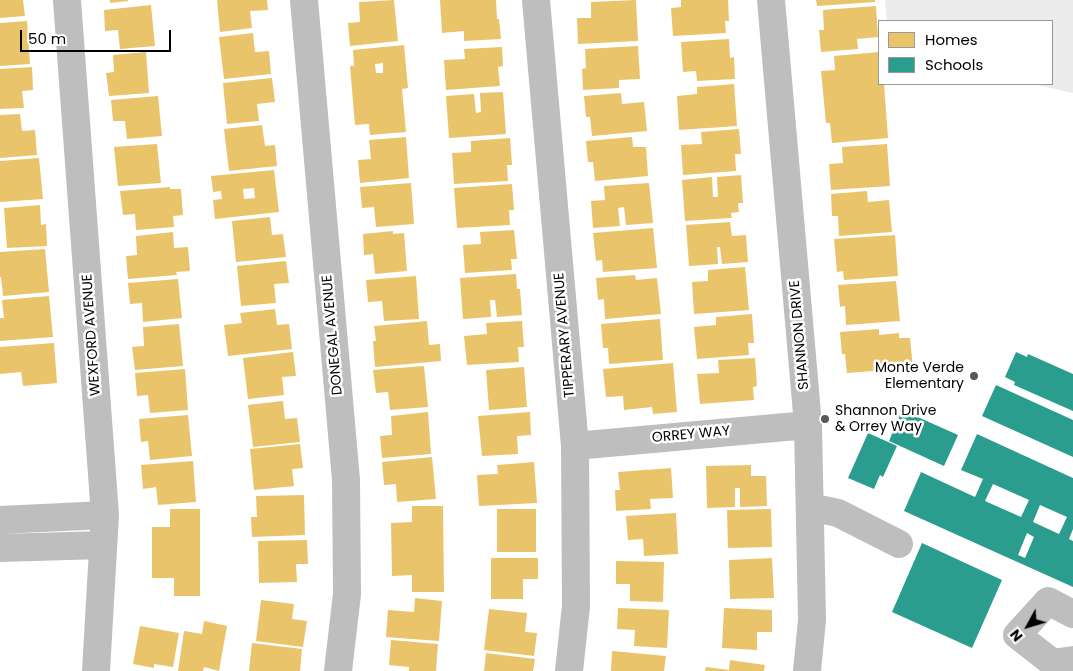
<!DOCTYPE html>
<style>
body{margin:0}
#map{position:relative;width:1073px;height:671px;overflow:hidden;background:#fff;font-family:Poppins,sans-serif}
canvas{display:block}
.legend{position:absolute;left:878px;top:20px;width:175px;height:65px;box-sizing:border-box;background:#fff;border:1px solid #999;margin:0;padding:6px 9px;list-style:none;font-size:15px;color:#000}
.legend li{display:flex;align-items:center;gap:10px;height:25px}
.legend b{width:25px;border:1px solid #999}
.north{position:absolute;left:1003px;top:601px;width:50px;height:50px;-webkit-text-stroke:4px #fff;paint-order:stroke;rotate:231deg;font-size:14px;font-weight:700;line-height:20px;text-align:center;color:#000}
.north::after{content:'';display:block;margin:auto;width:18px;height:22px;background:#000;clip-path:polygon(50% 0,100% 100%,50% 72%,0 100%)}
.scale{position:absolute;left:20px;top:30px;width:151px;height:22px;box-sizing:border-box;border:2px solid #000;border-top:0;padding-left:6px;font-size:15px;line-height:18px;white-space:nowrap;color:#000;-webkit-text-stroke:4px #fff;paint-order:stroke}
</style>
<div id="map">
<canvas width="1073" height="671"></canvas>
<ul class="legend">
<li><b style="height:14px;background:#e9c46a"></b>Homes</li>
<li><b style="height:14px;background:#2a9d8f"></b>Schools</li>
</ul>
<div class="north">N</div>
<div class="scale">50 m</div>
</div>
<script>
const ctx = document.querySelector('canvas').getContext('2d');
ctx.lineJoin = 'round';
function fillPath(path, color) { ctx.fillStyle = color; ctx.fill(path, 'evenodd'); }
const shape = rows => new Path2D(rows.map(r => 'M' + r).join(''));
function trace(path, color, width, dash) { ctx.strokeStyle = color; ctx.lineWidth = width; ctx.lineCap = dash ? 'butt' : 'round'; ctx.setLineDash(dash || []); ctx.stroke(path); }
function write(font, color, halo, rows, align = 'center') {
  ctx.font = font + ' Poppins,sans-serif'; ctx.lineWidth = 5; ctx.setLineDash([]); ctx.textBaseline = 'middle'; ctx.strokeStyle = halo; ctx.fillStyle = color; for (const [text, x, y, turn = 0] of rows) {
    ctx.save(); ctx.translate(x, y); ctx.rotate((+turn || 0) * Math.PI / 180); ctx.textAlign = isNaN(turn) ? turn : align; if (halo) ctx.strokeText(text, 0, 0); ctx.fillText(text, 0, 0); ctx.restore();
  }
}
const green = shape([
 [885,0,1073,0,1073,93,1033,84,1052,84,1052,21,887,21]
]);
const homes = shape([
 [0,0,23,0,25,16,0,18],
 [110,0,128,0,128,1,110,3],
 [217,0,267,0,268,10,250,11,252,28,220,32],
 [394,0,398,41,350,46,348,23,360,22,359,2],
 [440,0,496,0,497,19,499,19,501,39,464,41,464,31,442,33],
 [636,0,638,41,578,44,577,18,591,18,591,2],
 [681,0,728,0,729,21,725,21,726,33,673,36,671,8,681,7],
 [816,0,875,0,875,2,817,6],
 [151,5,155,46,120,49,118,30,105,31,104,10],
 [876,6,878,37,857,39,858,49,821,52,819,30,824,30,823,10],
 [27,21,30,64,0,66,0,23],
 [253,33,255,52,269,51,271,74,224,79,219,37],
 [729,39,730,58,734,57,735,79,697,81,696,71,683,72,681,42],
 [404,45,408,88,402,89,406,132,370,135,369,124,355,125,350,66,354,66,353,50],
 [383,63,383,73,376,73,375,64],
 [638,46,640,79,619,80,619,88,583,90,582,69,586,68,585,49],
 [502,47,503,66,498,67,500,86,446,90,444,60,465,59,464,49],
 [146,52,149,93,109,96,106,73,114,72,113,55],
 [879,52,879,84,884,84,888,138,832,143,830,123,826,123,821,71,835,70,834,56],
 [32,67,33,90,22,91,24,108,0,109,0,69],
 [272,78,275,102,257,104,259,121,227,124,223,83],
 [734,84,737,126,679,130,677,96,697,94,697,87],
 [503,92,506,134,449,138,446,96,474,94,476,113,481,112,480,93],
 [621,93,622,104,644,102,647,131,592,136,590,117,586,117,584,96],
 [158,96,162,136,127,139,125,121,113,121,111,100],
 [20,114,22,131,35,130,37,155,0,158,0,115],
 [262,125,265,146,275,145,277,166,229,171,224,129],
 [739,129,741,154,735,154,736,171,683,175,681,145,702,144,701,132],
 [406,137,409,178,360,183,358,160,371,159,369,140],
 [632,137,633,147,646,147,648,176,595,181,593,162,588,162,586,141],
 [510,138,512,165,507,165,508,181,454,184,452,153,471,152,471,141],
 [157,144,161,183,118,186,114,147],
 [887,144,890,186,831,190,829,164,843,163,842,147],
 [39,158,43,199,0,202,0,161],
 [274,170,279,212,215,219,213,200,222,199,221,191,213,192,211,176],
 [254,188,255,198,244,199,243,189],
 [741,175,743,203,738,203,739,212,731,213,732,218,685,221,682,180,712,177,713,197,718,197,717,177],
 [411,183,414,224,376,227,374,207,362,208,360,187],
 [649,183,653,223,626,225,624,207,618,208,620,226,593,228,591,201,605,200,604,186],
 [512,184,514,210,509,210,510,225,457,228,454,188],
 [170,187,170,189,181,189,183,215,173,216,174,227,136,230,135,214,123,215,120,191],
 [867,191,868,202,889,200,892,232,839,236,838,216,832,216,831,194],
 [40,205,41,225,46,224,47,246,7,248,4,208],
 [270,217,272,235,283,234,286,257,236,262,232,221],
 [730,222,732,236,746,235,748,262,722,264,720,247,717,247,718,264,689,266,686,225],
 [653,228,657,268,603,272,602,260,596,261,593,233],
 [514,230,517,259,511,259,512,270,465,273,463,245,481,244,480,232],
 [393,231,393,234,404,233,407,271,375,274,373,254,364,255,363,234],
 [173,232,174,248,188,247,190,271,176,272,177,275,128,279,126,256,137,255,136,236],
 [895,235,898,276,844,280,843,271,837,272,834,239],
 [45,249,49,292,3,296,1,277,0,277,0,252],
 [286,261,289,283,274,284,276,303,241,306,237,266],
 [745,267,749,310,694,314,692,282,708,281,708,270],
 [516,274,517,289,520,289,522,315,497,317,495,300,490,300,491,317,463,319,460,278],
 [635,275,636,280,657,278,661,314,605,319,604,299,598,300,596,278],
 [416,276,419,319,384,321,382,301,368,302,366,280],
 [178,279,182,318,143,322,142,303,130,304,128,283],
 [896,281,900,321,846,325,845,306,840,307,838,285],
 [49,296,53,337,0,341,0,318,4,318,2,300],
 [275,309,277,325,289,324,292,349,228,356,224,325,242,323,240,313],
 [752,314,754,343,748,343,749,355,697,359,694,327,716,325,716,317],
 [660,319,663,360,609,364,608,348,603,348,601,324],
 [427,321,429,345,440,344,441,361,375,367,373,341,376,341,374,326],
 [522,321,524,347,518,347,519,362,467,365,464,336,487,334,486,323],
 [179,324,183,366,135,370,132,347,144,346,143,327],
 [879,329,879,335,899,333,899,338,910,338,913,368,847,373,845,354,842,354,840,332],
 [54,343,57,383,23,386,21,372,0,374,0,347],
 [293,352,296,376,282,377,284,395,248,399,243,358],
 [755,358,757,386,753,387,754,400,700,404,697,374,719,373,718,360],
 [673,363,677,412,653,414,652,407,624,410,623,396,606,397,603,369],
 [424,366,428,407,390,410,388,392,376,393,373,370],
 [524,367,527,407,489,410,486,370],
 [185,369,188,410,150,413,148,395,137,396,135,373],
 [283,401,285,419,297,418,300,442,253,447,248,405],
 [428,412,431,454,382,458,380,436,392,435,391,416],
 [530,412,531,435,517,436,518,454,482,456,478,416],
 [188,415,192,456,150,460,148,441,141,442,139,419],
 [300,444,303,468,292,469,294,486,254,490,250,449],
 [432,457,436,499,397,502,396,484,384,485,382,462],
 [193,461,196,502,158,505,156,487,143,489,141,465],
 [534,462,537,503,479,506,477,475,498,474,497,465],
 [751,465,751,476,766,476,767,506,740,507,740,488,735,488,735,507,707,508,706,466],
 [671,468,673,498,650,499,651,509,616,511,615,490,620,490,618,472],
 [304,495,305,535,252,537,251,517,257,517,256,496],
 [412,506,443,506,444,592,412,592,412,575,392,576,391,523,412,522],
 [170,509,200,509,200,596,174,596,174,578,152,578,152,527,170,527],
 [497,509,536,509,536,552,497,552],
 [771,509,772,547,728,548,727,510],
 [676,513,678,554,644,556,643,539,628,540,626,516],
 [307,540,308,564,296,564,297,582,259,583,258,541],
 [491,558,538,558,538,579,523,579,523,599,491,599],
 [772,558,774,598,730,599,729,560],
 [616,561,664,562,663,602,630,601,630,584,616,584],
 [415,598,442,601,439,641,386,637,388,610,414,612],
 [261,600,294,604,292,619,307,621,303,647,256,641],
 [618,608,669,610,667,648,634,646,635,630,617,629],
 [724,608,772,610,772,632,757,632,757,650,722,648],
 [489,609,527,613,525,632,537,633,534,656,484,650],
 [204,621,227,626,219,671,204,667,203,671,178,671,184,631,202,634],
 [140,626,179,633,173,667,154,664,154,668,133,664],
 [391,640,438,644,436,671,409,671,409,667,389,665],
 [252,643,302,649,300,671,249,671],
 [612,651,666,656,664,671,611,671],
 [486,653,535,659,533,671,484,671],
 [730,660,765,665,764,671,705,671,706,667,729,670]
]);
const schools = shape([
 [1016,352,1027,357,1028,354,1073,374,1073,411,1014,385,1015,382,1005,377],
 [996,385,1073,420,1073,457,982,416],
 [902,410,958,435,944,466,889,441],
 [868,433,897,446,883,477,880,475,874,489,848,478],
 [977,434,1073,478,1073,529,1069,539,1073,541,1073,587,904,511,921,472,975,497,983,479,961,470],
 [993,484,1029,500,1021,517,985,501],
 [1040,505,1067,517,1059,534,1033,522],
 [1027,533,1034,537,1025,558,1018,555],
 [922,543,1002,580,972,648,892,612]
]);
const minor = shape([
 [67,0,105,515,96,671],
 [304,0,346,480,347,594,338,671],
 [536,0,575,446,576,606,569,671],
 [771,0,808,425,812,620,807,671],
 [575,446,808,425],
 [810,507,838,513,899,544],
 [0,520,105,515],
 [0,548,103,545],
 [1073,614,1048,601,1017,635,1053,663,1073,660]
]);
const markers = [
 [974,376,5,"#595959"],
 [825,419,5,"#595959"]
];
const streetNames = [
 ["WEXFORD AVENUE",92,335,-94],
 ["DONEGAL AVENUE",333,335,-95],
 ["TIPPERARY AVENUE",565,335,-95],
 ["SHANNON DRIVE",800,335,-95],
 ["ORREY WAY",691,435,-5]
];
const poiNames = [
 ["Monte Verde",964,368],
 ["Elementary",964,384],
 ["Shannon Drive",835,411,"left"],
 ["& Orrey Way",835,427,"left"]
];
fillPath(green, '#ececec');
fillPath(homes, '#e9c46a');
fillPath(schools, '#2a9d8f');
trace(minor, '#bebebe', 28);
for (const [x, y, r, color] of markers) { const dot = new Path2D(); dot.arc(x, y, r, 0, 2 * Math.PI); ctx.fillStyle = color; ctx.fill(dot); trace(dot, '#fff', 2); }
write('14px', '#000', '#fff', streetNames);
write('14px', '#000', '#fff', poiNames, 'right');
</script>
